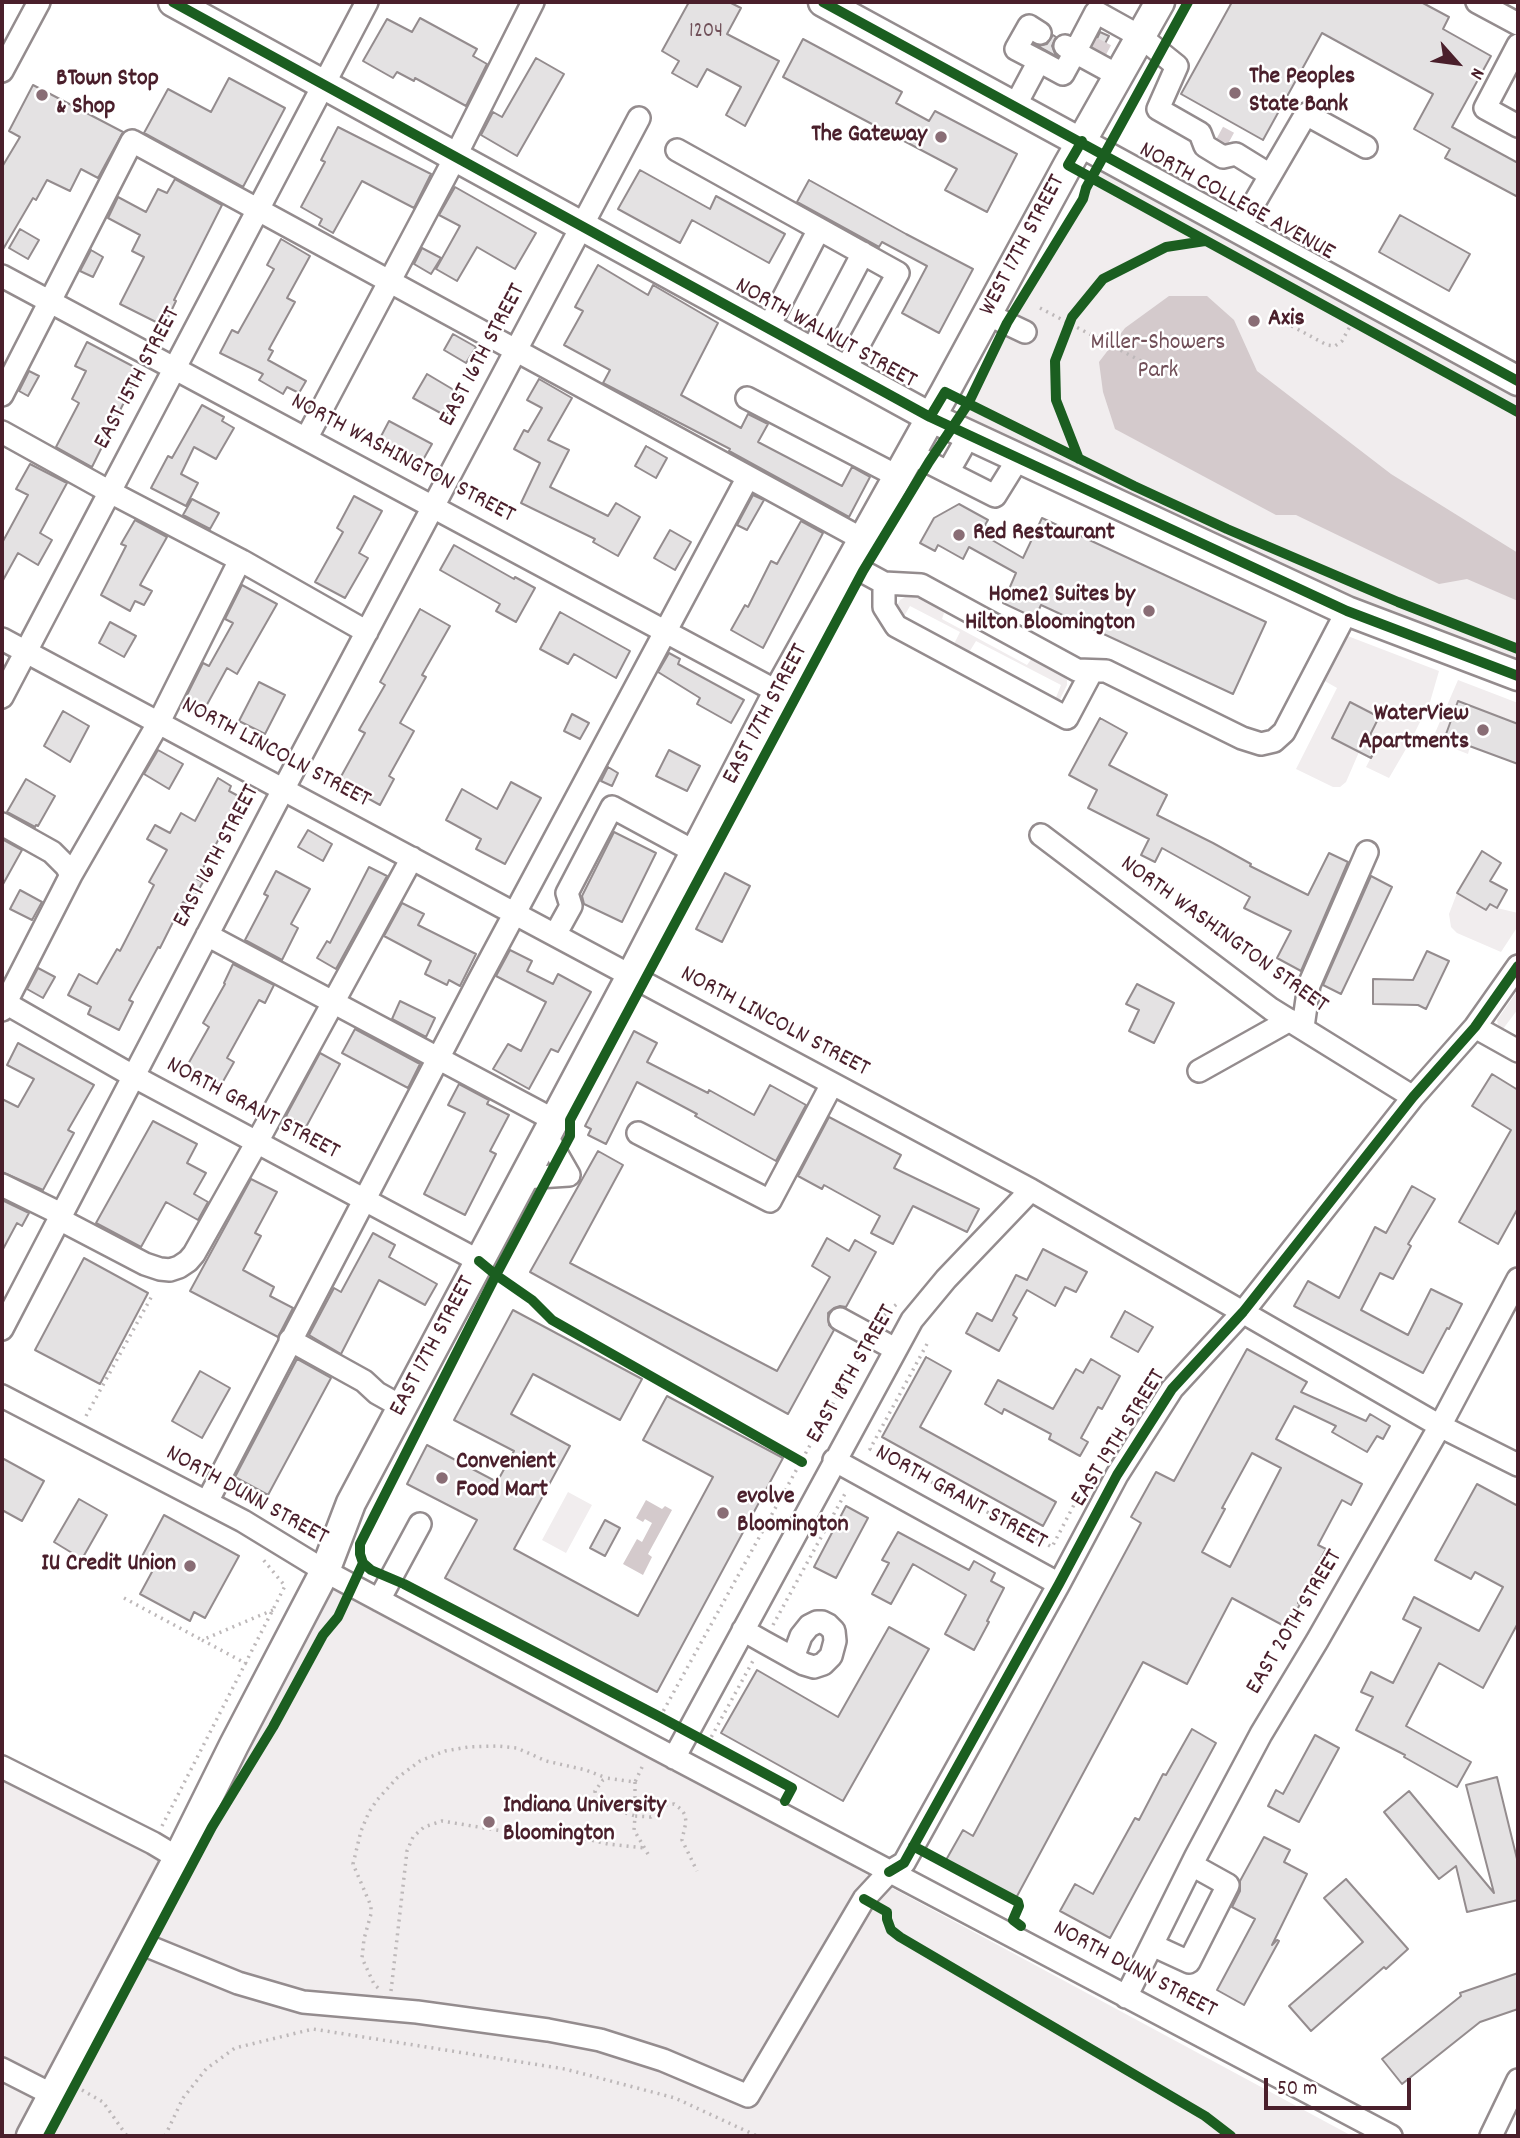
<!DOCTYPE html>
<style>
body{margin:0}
#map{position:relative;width:1520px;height:2138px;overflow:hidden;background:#fff;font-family:Dekko,sans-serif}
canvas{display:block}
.frame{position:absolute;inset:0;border:4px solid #4a1f2b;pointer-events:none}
.north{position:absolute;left:1422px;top:28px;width:70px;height:70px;-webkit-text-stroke:5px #fff;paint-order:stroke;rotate:118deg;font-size:19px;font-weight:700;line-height:28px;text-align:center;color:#4a1f2b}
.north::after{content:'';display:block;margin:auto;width:24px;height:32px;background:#4a1f2b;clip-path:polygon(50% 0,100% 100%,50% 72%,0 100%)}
.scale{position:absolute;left:1264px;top:2078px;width:147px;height:32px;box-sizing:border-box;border:4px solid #4a1f2b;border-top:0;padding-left:9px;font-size:21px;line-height:24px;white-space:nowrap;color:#4a1f2b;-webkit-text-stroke:5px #fff;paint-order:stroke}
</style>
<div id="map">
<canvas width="1520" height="2138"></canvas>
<div class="frame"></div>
<div class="north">N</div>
<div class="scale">50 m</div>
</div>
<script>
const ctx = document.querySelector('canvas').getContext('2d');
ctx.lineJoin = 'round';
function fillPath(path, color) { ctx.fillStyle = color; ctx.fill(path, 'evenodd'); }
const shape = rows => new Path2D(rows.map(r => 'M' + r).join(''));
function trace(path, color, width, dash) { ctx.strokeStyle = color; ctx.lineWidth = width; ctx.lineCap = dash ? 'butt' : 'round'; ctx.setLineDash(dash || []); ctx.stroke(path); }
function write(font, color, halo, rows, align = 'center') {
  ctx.font = font + ' Dekko,sans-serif'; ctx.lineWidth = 5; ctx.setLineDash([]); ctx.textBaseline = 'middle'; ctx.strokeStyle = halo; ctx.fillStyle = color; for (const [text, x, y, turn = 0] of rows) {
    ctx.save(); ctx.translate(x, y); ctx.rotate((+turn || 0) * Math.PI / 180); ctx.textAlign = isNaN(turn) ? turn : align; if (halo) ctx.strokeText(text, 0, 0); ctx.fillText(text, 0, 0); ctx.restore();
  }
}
const built = shape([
 [1099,168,1518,398,1518,665,1347,598,960,419],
 [907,596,914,596,942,610,944,613,942,619,1027,665,1032,658,1061,673,1067,680,1067,685,1060,699,1055,700,1061,685,976,641,968,654,953,646,960,632,910,606,903,618,893,613,900,600],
 [1345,635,1439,671,1430,702,1410,742,1389,778,1366,767,1380,740,1370,735,1379,717,1351,702,1332,738,1359,752,1346,782,1340,787,1333,787,1296,769,1337,688,1323,680],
 [1458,680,1518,703,1518,724,1458,702,1445,737,1470,746,1468,754,1432,740],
 [1457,893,1486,910,1490,904,1497,908,1518,913,1518,926,1501,952,1457,933,1451,927,1449,914],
 [1518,990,1518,1009,1503,1029,1498,1025,1497,1020],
 [568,1492,592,1505,566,1553,542,1540],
 [332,1586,1352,2136,2,2136,2,1776,182,1869]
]);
const water = shape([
 [1169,296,1207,296,1234,320,1257,371,1391,474,1518,553,1518,601,1467,579,1439,584,1296,515,1276,515,1115,429,1103,392,1099,362,1125,328],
 [646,1500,662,1509,665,1506,672,1510,648,1554,652,1557,643,1575,623,1564,637,1539,642,1542,652,1523,645,1519,643,1522,636,1518]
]);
const building = shape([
 [689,2,729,2,741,8,727,34,779,61,745,126,726,115,741,87,707,69,697,87,672,73,679,61,662,51,689,2],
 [1232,2,1421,2,1449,17,1443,29,1491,56,1452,127,1518,163,1518,197,1445,158,1450,149,1414,129,1433,94,1322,33,1263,140,1181,94,1232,2],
 [420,18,477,49,473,56,487,64,466,106,415,78,414,81,397,72,393,78,363,61,387,19,412,32,420,18],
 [1100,32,1109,36,1101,51,1093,47,1100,32],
 [1053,35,1056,37,1052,46,1056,56,1038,46,1047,44,1053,35],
 [803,39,902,92,896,103,929,121,935,111,1017,154,987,212,945,190,957,169,783,77,803,39],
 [536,58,564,74,517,156,481,135,493,112,502,117,536,58],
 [229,78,285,108,243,187,144,133,168,89,211,112,229,78],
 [33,85,123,132,98,178,81,169,70,191,47,180,36,200,33,198,2,251,2,167,20,137,9,131,33,85],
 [338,127,431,174,414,208,362,181,333,233,319,225,322,219,301,207,325,162,321,160,338,127],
 [640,170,710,209,716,196,785,234,769,263,692,220,680,243,618,209,640,170],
 [175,179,222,205,174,300,176,301,164,326,120,304,144,257,132,251,140,235,108,218,118,197,146,212,158,189,167,193,175,179],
 [809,180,906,234,973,269,939,333,902,313,927,266,882,242,879,247,797,202,809,180],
 [455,187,536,233,515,269,477,247,457,281,436,269,460,226,439,215,455,187],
 [1400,215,1470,254,1449,291,1379,252,1400,215],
 [20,229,39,240,28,259,9,248,20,229],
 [281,239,310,256,287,298,295,302,269,349,273,351,268,360,306,381,299,393,287,387,283,394,259,380,263,374,220,353,232,330,238,333,274,269,267,265,281,239],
 [422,248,441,258,431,274,414,264,422,248],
 [91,250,103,257,93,277,80,271,91,250],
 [598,265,648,295,653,285,718,323,681,395,741,428,748,414,768,424,758,442,842,486,852,467,870,477,849,517,729,451,730,449,603,383,610,370,564,345,583,311,575,307,598,265],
 [453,334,476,347,466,363,444,350,453,334],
 [87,342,140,370,92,467,56,447,79,403,72,399,86,371,75,366,87,342],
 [29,371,39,376,28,396,19,391,29,371],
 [427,374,459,393,446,416,413,398,427,374],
 [539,379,572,398,548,440,569,450,550,487,608,516,616,503,640,517,618,556,593,542,595,539,521,503,540,463,514,449,524,430,528,432,542,408,527,400,539,379],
 [202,405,224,417,222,421,234,428,216,459,194,447,181,474,198,483,186,506,151,488,168,456,172,458,202,405],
 [389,421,432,444,419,467,377,444,389,421],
 [646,446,667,458,656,478,635,466,646,446],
 [30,464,67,483,40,533,52,540,38,565,18,553,2,582,2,543,28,495,16,489,30,464],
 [753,495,764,500,747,530,737,525,753,495],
 [354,496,382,511,359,553,368,558,345,598,315,582,343,532,337,528,354,496],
 [192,499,219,513,210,529,183,515,192,499],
 [959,504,988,520,985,525,997,531,992,540,1023,558,1042,518,1266,622,1233,694,1041,605,1035,618,1003,603,1016,573,969,547,963,559,938,545,935,551,920,543,934,518,959,504],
 [135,520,167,537,140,585,152,591,144,605,135,601,130,611,101,595,126,546,121,544,135,520],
 [801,521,823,533,763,648,731,630,745,605,748,607,771,561,777,564,801,521],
 [670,530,691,542,675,570,654,558,670,530],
 [454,545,514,579,515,577,535,588,516,622,496,611,500,604,440,570,454,545],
 [242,585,277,604,237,674,227,668,204,710,185,699,203,663,209,666,233,623,225,619,242,585],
 [420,609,450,626,422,675,426,677,400,723,414,731,389,776,394,779,380,805,338,782,365,733,359,730,385,685,380,682,420,609],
 [560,612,630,651,616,678,574,654,568,664,540,649,560,612],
 [110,622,136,636,124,657,99,643,110,622],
 [669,653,680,659,678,664,744,700,731,723,697,704,700,698,658,672,669,653],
 [259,682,285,695,265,734,239,721,259,682],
 [1458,701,1518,724,1518,764,1445,737,1458,701],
 [1350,702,1379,717,1370,735,1380,740,1371,758,1332,738,1350,702],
 [63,711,89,726,70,762,44,746,63,711],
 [572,714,589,723,580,739,564,731,572,714],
 [1100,718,1127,733,1109,765,1167,795,1157,815,1213,843,1251,864,1250,866,1308,895,1329,853,1348,862,1301,971,1277,958,1291,931,1244,908,1250,897,1162,848,1155,862,1141,855,1149,839,1088,808,1097,790,1069,775,1100,718],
 [158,750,183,764,169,789,144,774,158,750],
 [669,750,700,766,687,791,656,776,669,750],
 [608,767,618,773,612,786,601,781,608,767],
 [218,778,231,786,229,791,244,799,236,814,233,813,197,879,203,882,190,905,183,902,160,948,158,947,129,1000,133,1002,119,1030,88,1014,91,1007,68,995,79,974,97,984,117,949,120,951,154,885,149,882,167,850,147,839,155,825,170,833,181,813,195,821,218,778],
 [26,779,55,796,38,826,36,825,35,827,7,812,26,779],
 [511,782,541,798,505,864,476,849,481,839,446,820,462,789,497,809,511,782],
 [308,830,332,844,323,861,298,847,308,830],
 [614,832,656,853,622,922,584,904,582,896,614,832],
 [2,839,22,850,2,886,2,839],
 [1482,851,1501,863,1490,881,1507,890,1497,908,1490,904,1486,910,1457,893,1482,851],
 [369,867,387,876,336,969,317,958,327,941,330,943,369,867],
 [276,871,310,889,291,924,298,928,282,960,245,940,268,896,264,894,276,871],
 [725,873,750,886,722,942,696,929,725,873],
 [1371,876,1392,887,1341,994,1323,985,1371,876],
 [20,890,42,902,32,920,10,909,20,890],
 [402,903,424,914,418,925,476,954,460,986,449,980,447,985,425,974,431,961,384,936,402,903],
 [510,950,532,961,527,971,553,984,558,974,591,992,558,1052,551,1049,529,1089,493,1069,508,1044,521,1051,546,1002,496,976,510,950],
 [1427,951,1449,961,1426,1009,1418,1005,1373,1004,1373,979,1413,980,1427,951],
 [233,964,274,985,265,1003,259,1000,227,1058,234,1062,221,1085,187,1066,209,1027,203,1023,225,984,224,983,233,964],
 [38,968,55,977,43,998,27,989,38,968],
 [1137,984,1174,1003,1154,1043,1129,1031,1139,1010,1126,1004,1137,984],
 [400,1001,435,1018,426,1037,392,1019,400,1001],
 [355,1029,420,1064,408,1088,342,1053,355,1029],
 [634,1031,657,1043,647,1062,708,1093,709,1090,754,1115,770,1085,806,1105,776,1161,695,1116,697,1114,637,1082,606,1144,588,1135,591,1129,585,1126,634,1031],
 [18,1043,94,1085,68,1130,74,1133,43,1190,2,1172,2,1099,18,1107,34,1079,7,1065,18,1043],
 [320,1053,340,1064,306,1127,286,1116,320,1053],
 [1492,1074,1518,1090,1518,1208,1498,1244,1459,1222,1511,1130,1472,1106,1492,1074],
 [459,1084,489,1100,487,1104,509,1115,490,1151,496,1154,465,1215,424,1194,465,1113,448,1105,459,1084],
 [829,1117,901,1155,894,1168,979,1209,967,1232,913,1206,893,1244,871,1233,880,1216,824,1185,822,1189,798,1176,829,1117],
 [153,1121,197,1144,187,1163,206,1173,194,1194,208,1202,198,1220,166,1202,141,1247,96,1223,153,1121],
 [598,1151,623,1165,570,1263,777,1371,830,1277,812,1266,827,1238,849,1251,855,1240,876,1252,846,1307,840,1306,834,1308,828,1313,829,1325,834,1330,788,1414,530,1272,598,1151],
 [251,1179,277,1192,255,1233,261,1236,243,1270,274,1287,270,1296,293,1308,278,1337,190,1291,251,1179],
 [1412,1186,1435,1199,1408,1244,1411,1246,1393,1279,1380,1273,1361,1310,1408,1335,1431,1289,1462,1304,1449,1329,1447,1328,1423,1373,1294,1306,1308,1281,1339,1298,1375,1227,1386,1233,1412,1186],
 [2,1200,29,1213,22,1226,17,1223,2,1251,2,1200],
 [373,1233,395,1245,389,1257,437,1284,425,1305,379,1280,341,1354,309,1335,334,1288,341,1292,373,1233],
 [1043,1249,1087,1272,1076,1292,1065,1287,1055,1306,1027,1290,1013,1315,1017,1318,999,1351,966,1333,977,1313,992,1321,1016,1275,1027,1280,1043,1249],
 [84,1258,148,1293,100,1384,35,1350,84,1258],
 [513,1310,642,1379,620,1420,533,1374,511,1414,570,1446,514,1549,638,1616,713,1477,643,1440,667,1396,783,1458,657,1692,445,1578,477,1520,407,1484,427,1445,497,1482,514,1451,454,1420,513,1310],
 [1125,1311,1153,1327,1138,1352,1111,1337,1125,1311],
 [1247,1349,1307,1382,1301,1392,1366,1421,1370,1414,1390,1426,1383,1439,1377,1436,1367,1452,1332,1432,1336,1426,1294,1406,1276,1439,1362,1484,1351,1505,1342,1500,1318,1545,1326,1549,1298,1603,1300,1604,1288,1628,1232,1598,1187,1684,1143,1662,1016,1898,946,1860,963,1830,973,1836,1141,1523,1131,1517,1156,1472,1174,1481,1247,1349],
 [1252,1453,1281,1468,1230,1567,1202,1552,1225,1509,1222,1508,1252,1453],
 [926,1357,951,1371,920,1427,1056,1502,1043,1526,882,1437,926,1357],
 [297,1359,331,1378,268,1495,235,1477,297,1359],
 [1091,1359,1120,1376,1102,1409,1098,1407,1081,1438,1088,1442,1080,1456,1049,1439,1051,1434,1004,1409,1002,1414,985,1404,998,1380,1053,1409,1076,1369,1083,1373,1091,1359],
 [200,1371,230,1388,202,1438,172,1421,200,1371],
 [2,1458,44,1481,22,1521,2,1510,2,1458],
 [1477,1484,1518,1506,1518,1623,1483,1688,1439,1663,1406,1726,1471,1762,1457,1787,1404,1757,1405,1755,1356,1730,1373,1697,1361,1692,1371,1672,1393,1683,1421,1628,1403,1619,1414,1597,1479,1631,1503,1587,1475,1572,1471,1579,1435,1560,1477,1484],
 [79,1499,107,1515,82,1559,54,1542,79,1499],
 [846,1506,868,1518,836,1578,814,1567,846,1506],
 [164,1515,239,1556,205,1618,194,1612,190,1621,140,1594,153,1570,139,1562,164,1515],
 [605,1520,620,1528,605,1556,590,1548,605,1520],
 [898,1532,969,1570,974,1561,995,1573,991,1581,1004,1588,987,1621,989,1622,974,1650,945,1634,966,1595,913,1564,891,1604,872,1594,889,1563,882,1560,898,1532],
 [889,1627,929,1649,843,1801,721,1733,757,1670,838,1717,889,1627],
 [1192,1729,1216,1743,1110,1938,1060,1911,1075,1884,1093,1894,1135,1818,1139,1820,1163,1774,1166,1775,1192,1729],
 [1315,1735,1339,1748,1299,1822,1268,1806,1276,1790,1283,1794,1315,1735],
 [1497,1777,1518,1863,1518,1900,1467,1912,1456,1866,1439,1879,1384,1812,1409,1791,1494,1893,1466,1785,1497,1777],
 [1264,1837,1290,1850,1284,1862,1307,1874,1272,1945,1277,1940,1279,1941,1244,2005,1217,1990,1255,1919,1232,1907,1240,1891,1240,1881,1264,1837],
 [1346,1879,1408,1949,1386,1969,1384,1967,1311,2031,1289,2006,1363,1942,1324,1898,1346,1879],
 [1518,1973,1518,2009,1480,2022,1402,2084,1382,2059,1461,1996,1460,1993,1518,1973]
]);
const minorTunnel = shape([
 [1092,59,1105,34],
 [1218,136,1229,142]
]);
const path = shape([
 [1040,308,1143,362],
 [1273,316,1327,345,1335,346,1342,341,1353,321],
 [879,1320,899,1302],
 [927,1344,870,1449,1052,1547,1076,1501,1081,1499],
 [86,1416,153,1294],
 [124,1598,202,1640],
 [773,1625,847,1490],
 [247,1664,202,1640,273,1610],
 [660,1717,862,1351],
 [708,1743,754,1659],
 [635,1782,635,1816,601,1805,596,1800,595,1791,603,1780,606,1778,635,1782,643,1765],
 [162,1826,285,1586,261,1557],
 [648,1854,634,1830,635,1816,651,1817,664,1805,674,1804,682,1810,685,1815,686,1822,682,1840,697,1871],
 [378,1988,374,1984,362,1958,364,1939,371,1914,371,1906,353,1864,361,1831,369,1812,377,1800,397,1778,420,1761,445,1751,468,1747,497,1746,517,1748,546,1761,586,1770,606,1778],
 [391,1991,407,1851,413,1837,424,1827,442,1821,527,1835,546,1830,608,1844,645,1848],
 [82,2090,103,2102,127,2136],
 [165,2136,183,2098,206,2069,235,2048,313,2029,565,2069,675,2098,757,2136]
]);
const minor = shape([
 [1477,2,1518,24],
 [1518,45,1485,108,1518,126],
 [1039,61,1063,74,1075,52,1065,46],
 [2,71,39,2],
 [1119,76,1075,52,1096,12,1141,37,1177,66,1158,109,1200,133,1205,146,1223,157,1236,154,1270,175],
 [1015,106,1039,61,1016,49,1029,26,1040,33],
 [677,150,898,273,845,370],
 [1239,229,1306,114,1366,147],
 [2,276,778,692],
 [987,314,1025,332],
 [768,328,819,229],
 [811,352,863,253],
 [2,395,132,141,862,539],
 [747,398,897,476],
 [2,432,110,492,242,561,367,632],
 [306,439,448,171,533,2],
 [910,453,995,496,1018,459],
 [948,472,969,435],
 [849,564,884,583,921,585,1077,670,1106,671,1242,738,1261,744,1274,741,1284,732,1347,611],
 [884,583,884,607,896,626,1067,718,1092,671],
 [2,639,1031,1190,1440,1426,1518,1465],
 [2,697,367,2],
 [2,824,52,852,66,866,71,875,2,1010],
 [1041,835,1271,1009,1413,1097],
 [71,875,159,722,240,560],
 [207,935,554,1120],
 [555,935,571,906,567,893,612,807,695,852],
 [2,1001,133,1076,479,1261],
 [1303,1027,1309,985,1367,852],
 [1475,1027,1518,1051],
 [1199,1071,1290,1020],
 [638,1133,770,1201,832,1084],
 [523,1178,569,1175,546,1135],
 [2,1185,61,1214],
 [59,1219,145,1264,160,1269,170,1270,179,1267,188,1261,194,1254,257,1142,412,858],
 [840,1319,895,1349],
 [2,1329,275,805,639,118],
 [290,1340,364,1381,377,1393,402,1407],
 [2,1396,243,1521,325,1571,652,1746,1391,2136],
 [834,1460,1059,1584],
 [207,1502,478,982,748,477],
 [379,1600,420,1524],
 [743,1630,764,1642,793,1658,804,1664,814,1667,823,1664,831,1656,835,1641,834,1631,828,1625,822,1622,817,1622,809,1626,801,1636,793,1658],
 [674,1758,912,1320,946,1279,1031,1190],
 [2,1767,153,1843,178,1858],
 [135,1941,238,1983,303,2002,417,2012,548,2030,600,2040,663,2060,748,2096,864,1899,889,1872,904,1863,1059,1584,1117,1475,1172,1389,1243,1312,1413,1097,1475,1027,1518,966],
 [1152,1945,1189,1962,1228,1885,1192,1865],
 [1126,1997,1196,1856,1261,1734,1317,1641,1440,1426,1518,1279],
 [2,2069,53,2095],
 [1491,2136,1518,2080]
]);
const major = shape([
 [173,2,930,417,1347,611,1518,676],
 [823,2,1518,381],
 [31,2136,178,1858,234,1745,325,1571,351,1503,631,976,778,692,945,392,1068,165,1160,2]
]);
const cycleway = shape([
 [173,2,930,417,1347,611,1518,676],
 [823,2,1518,381],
 [1082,141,1068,165,1518,412],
 [930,417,945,392,1134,486,1227,529,1398,602,1518,649],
 [1079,459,1056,400,1055,361,1072,317,1103,279,1166,247,1205,241],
 [479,1261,496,1275,532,1300,552,1320,802,1462],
 [785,1801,792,1788,660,1717,404,1584,371,1570,363,1563,360,1554,360,1544,496,1275,570,1136,570,1120,863,571,929,462,968,404,1007,323,1083,199,1086,188,1188,2],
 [913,1846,1018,1902,1019,1906,1013,1920,1021,1926],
 [889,1872,904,1863,1059,1584,1117,1475,1172,1389,1243,1312,1413,1097,1475,1027,1518,966],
 [864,1899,887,1912,887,1919,891,1930,900,1937,1205,2116,1231,2136],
 [48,2136,212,1827,273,1727,323,1635,338,1617,363,1563]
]);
const markers = [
 [1235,93,7,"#896d75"],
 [42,95,7,"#896d75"],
 [941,137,7,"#896d75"],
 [1254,321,7,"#896d75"],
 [959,535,7,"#896d75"],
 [1149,611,7,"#896d75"],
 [1483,730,7,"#896d75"],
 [442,1478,7,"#896d75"],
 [723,1513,7,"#896d75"],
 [190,1566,7,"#896d75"],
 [489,1822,7,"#896d75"]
];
const numberNames = [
 ["1204",706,33]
];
const poiNames = [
 ["The Peoples",1249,79],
 ["State Bank",1249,107],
 ["BTown Stop",56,81],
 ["& Shop",56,109],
 ["The Gateway",927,137,"right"],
 ["Axis",1268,321],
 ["Red Restaurant",973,535],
 ["Home2 Suites by",1135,597,"right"],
 ["Hilton Bloomington",1135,625,"right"],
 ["WaterView",1469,716,"right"],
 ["Apartments",1469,744,"right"],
 ["Convenient",456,1464],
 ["Food Mart",456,1492],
 ["evolve",737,1499],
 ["Bloomington",737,1527],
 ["IU Credit Union",176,1566,"right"],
 ["Indiana University",503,1808],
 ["Bloomington",503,1836]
];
const streetNames = [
 ["NORTH COLLEGE AVENUE",1236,203,29],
 ["WEST 17TH STREET",1024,246,-62],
 ["NORTH WALNUT STREET",825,335,29],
 ["EAST 16TH STREET",484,356,-62],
 ["EAST 15TH STREET",139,379,-62],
 ["NORTH WASHINGTON STREET",402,460,28],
 ["EAST 17TH STREET",767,715,-62],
 ["NORTH LINCOLN STREET",275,754,28],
 ["EAST 16TH STREET",218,857,-62],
 ["NORTH WASHINGTON STREET",1223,936,36],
 ["NORTH LINCOLN STREET",774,1023,28],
 ["NORTH GRANT STREET",252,1110,28],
 ["EAST 17TH STREET",434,1347,-62],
 ["EAST 18TH STREET",853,1375,-60],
 ["EAST 19TH STREET",1120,1439,-58],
 ["NORTH DUNN STREET",246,1497,29],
 ["NORTH GRANT STREET",960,1499,29],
 ["EAST 20TH STREET",1296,1623,-59],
 ["NORTH DUNN STREET",1134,1971,28]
];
const parkNames = [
 ["Miller-Showers",1158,345],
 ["Park",1158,373]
];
fillPath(built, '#f1edee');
fillPath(water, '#d4cacc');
fillPath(building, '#e4e2e3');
trace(building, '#948c8e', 2);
trace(minorTunnel, '#dbd2d5', 21, [21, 10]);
trace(minor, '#948c8e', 26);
trace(major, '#948c8e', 33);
trace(path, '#bdb8b9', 3.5, [2, 5]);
trace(minor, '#fff', 21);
trace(major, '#fff', 28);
trace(cycleway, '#1b5e20', 10);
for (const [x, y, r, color] of markers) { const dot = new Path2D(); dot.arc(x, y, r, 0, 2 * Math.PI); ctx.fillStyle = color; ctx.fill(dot); trace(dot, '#fff', 2.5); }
write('21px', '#705059', null, numberNames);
write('bold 24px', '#4a1f2b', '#fff', poiNames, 'left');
write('24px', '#4a1f2b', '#fff', streetNames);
write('24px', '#714f58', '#fff', parkNames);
</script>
